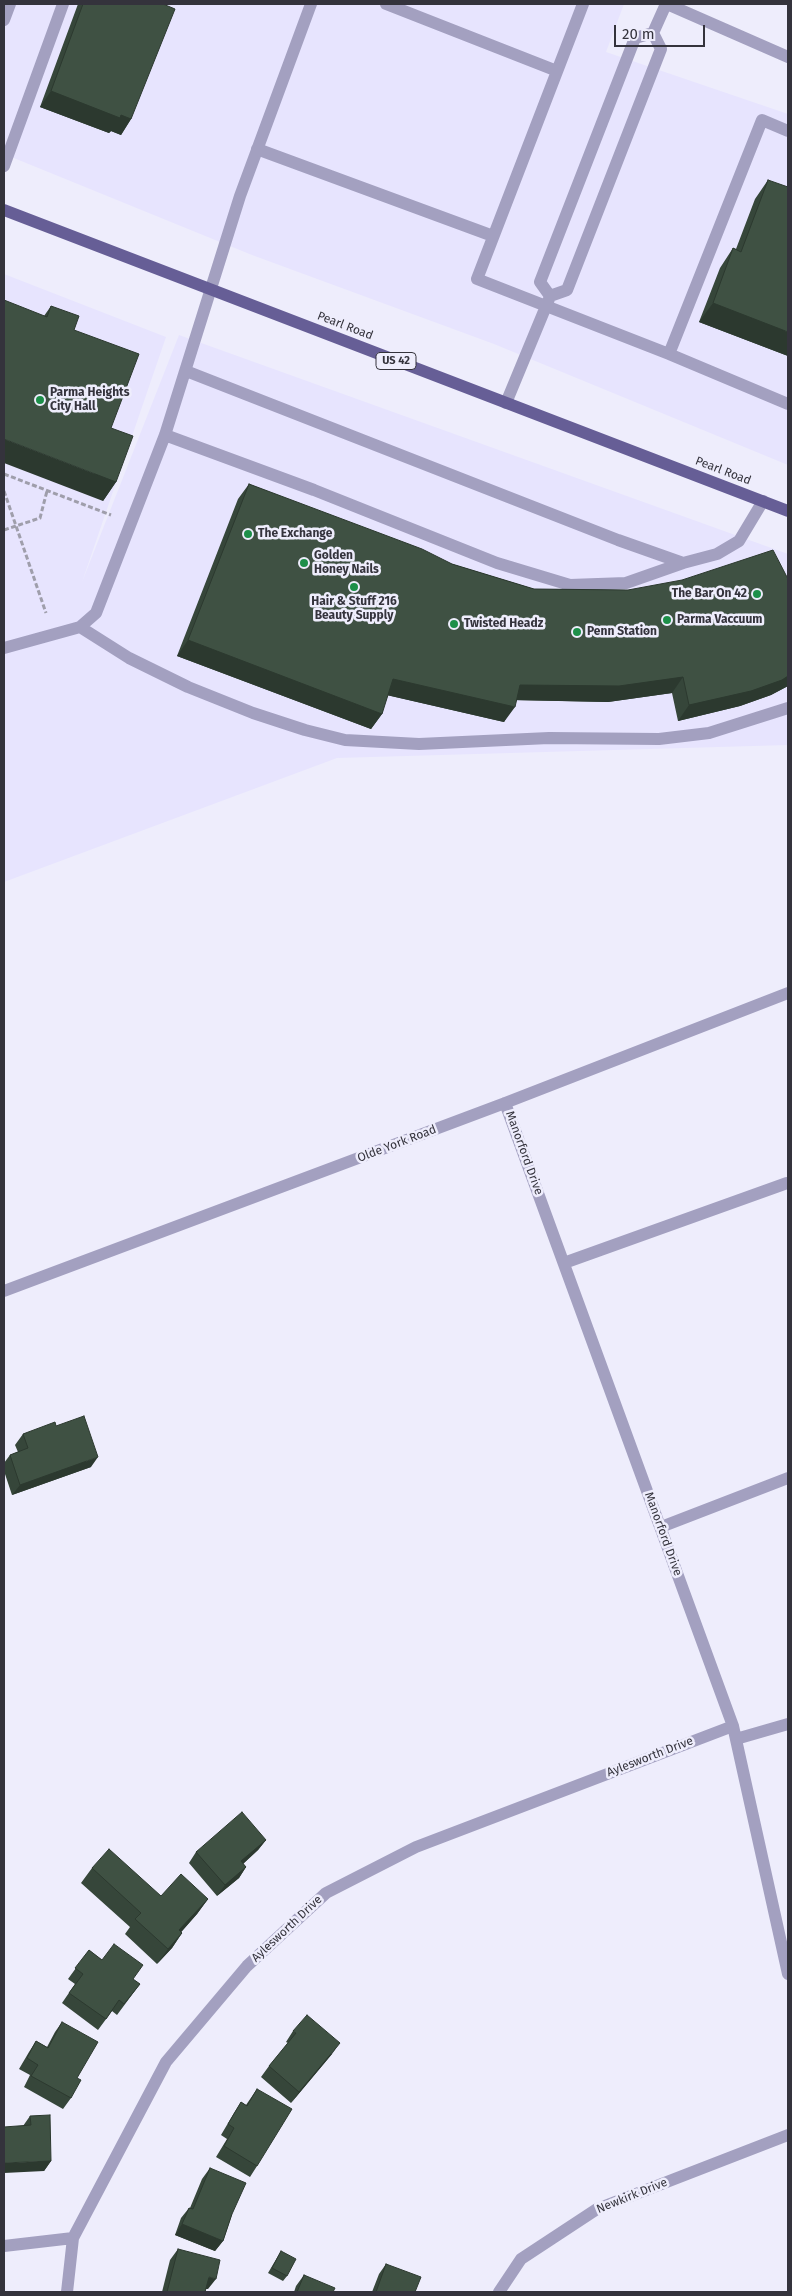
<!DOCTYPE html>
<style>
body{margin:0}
#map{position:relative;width:792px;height:2296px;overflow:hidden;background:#eeedfc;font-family:"Fira Sans",sans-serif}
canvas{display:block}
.frame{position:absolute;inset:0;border:5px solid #34333c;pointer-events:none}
.scale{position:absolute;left:614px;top:25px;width:91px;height:22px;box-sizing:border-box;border:2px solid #34333c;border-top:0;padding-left:6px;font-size:15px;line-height:18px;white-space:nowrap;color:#34333c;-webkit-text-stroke:4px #eeedfc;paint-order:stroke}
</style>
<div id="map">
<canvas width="792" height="2296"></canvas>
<div class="frame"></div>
<div class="scale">20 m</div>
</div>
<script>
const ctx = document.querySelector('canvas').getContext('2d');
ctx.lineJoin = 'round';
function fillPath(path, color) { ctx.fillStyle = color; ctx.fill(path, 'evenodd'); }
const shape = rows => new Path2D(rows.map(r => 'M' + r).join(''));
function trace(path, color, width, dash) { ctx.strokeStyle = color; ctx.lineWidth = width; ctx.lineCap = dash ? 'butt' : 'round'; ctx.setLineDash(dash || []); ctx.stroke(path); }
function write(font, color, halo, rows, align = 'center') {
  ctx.font = font + ' "Fira Sans",sans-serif'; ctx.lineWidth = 5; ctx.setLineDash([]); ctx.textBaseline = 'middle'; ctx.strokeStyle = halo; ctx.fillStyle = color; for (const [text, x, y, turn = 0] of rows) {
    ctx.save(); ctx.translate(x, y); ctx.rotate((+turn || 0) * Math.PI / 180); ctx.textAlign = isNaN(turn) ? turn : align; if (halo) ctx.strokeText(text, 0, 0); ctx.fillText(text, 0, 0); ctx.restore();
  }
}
const built = shape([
 [4,4,624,4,606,52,788,114,788,465,494,344,252,255,4,154],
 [4,274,166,337,82,582,179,335,788,554,788,745,337,758,4,882]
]);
const path = shape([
 [4,474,111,515],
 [4,491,46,613],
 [4,530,40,518,47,491]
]);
const minor = shape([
 [386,4,557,71],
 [583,4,477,279,669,354],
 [667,4,788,57],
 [4,20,10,4],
 [653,33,661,49,567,290,550,296,540,282,635,38,653,33],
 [653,33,666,4],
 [788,131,762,120,669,354,788,404],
 [257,149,493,236],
 [4,166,63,4],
 [186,371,618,540,683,563],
 [506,403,549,299],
 [165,435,314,490,497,563,570,585,626,583,683,563,717,554,739,541,763,501],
 [80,627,129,658,188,687,253,713,305,730,345,740,419,744,549,738,659,739,709,733,788,708],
 [4,648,80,627,96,613,165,435,240,196,311,4],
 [505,1103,733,1726,788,1974],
 [564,1263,787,1183],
 [4,1291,505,1103,788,993],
 [661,1527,788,1478],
 [736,1739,788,1724],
 [4,2246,73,2238],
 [67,2292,73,2238,166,2062,247,1966,326,1893,416,1847,733,1726],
 [499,2292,521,2259,597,2209,788,2135]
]);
const major = shape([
 [4,210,788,511]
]);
const wall = shape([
 [78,4,163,4,131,119,121,135,111,131,109,133,40,107],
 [768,180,788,356,699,322,720,268,733,248,736,249,755,199],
 [51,306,74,330,111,428,116,482,103,501,44,316],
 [249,484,452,564,534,589,628,590,788,579,788,686,771,695,740,706,678,721,672,693,608,702,516,700,504,722,387,695,382,714,371,729,177,656,238,499],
 [56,1426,91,1467,12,1495,4,1471,4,1463,10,1455,18,1452,15,1445,23,1434],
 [266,1840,258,1850,243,1864,246,1867,239,1878,217,1896,189,1863,196,1852],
 [92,1868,161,1896,208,1899,197,1914,181,1932,182,1933,172,1948,157,1964,125,1934,130,1927,81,1883],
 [89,1950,102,1960,140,1984,117,2015,112,2011,98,2030,62,2003,75,1984,68,1979],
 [62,2022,77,2078,71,2098,63,2109,24,2087,30,2075,19,2069,29,2052,36,2041,47,2047,55,2032],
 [293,2031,332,2054,291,2103,261,2077,269,2066,288,2043,286,2042],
 [257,2089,257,2166,250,2177,216,2157,227,2139,221,2135,234,2113,241,2102,246,2105],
 [30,2116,51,2161,44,2171,23,2126],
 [210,2168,232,2214,223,2241,215,2251,175,2235,181,2218,189,2208,190,2208,202,2179],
 [178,2249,208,2289,206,2289,205,2292,162,2292,170,2260],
 [281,2251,287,2276,283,2281,268,2273],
 [386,2264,415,2292,372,2292,379,2274],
 [304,2275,333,2292,294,2292,296,2286]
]);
const shadedWall = shape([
 [51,91,121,115,131,119,121,135,111,131,109,133,40,107],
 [713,303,788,332,788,356,699,322],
 [4,439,116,482,103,501,4,463],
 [188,640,382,714,371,729,177,656],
 [788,676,788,686,771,695,740,706,678,721,689,705],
 [683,677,672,693,608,702,509,700,520,685],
 [393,679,515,707,504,722,382,694],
 [98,1457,91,1467,12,1495,20,1485],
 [266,1840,258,1850,234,1872,241,1861],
 [246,1867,239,1878,217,1896,225,1885],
 [208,1899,197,1914,169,1946,179,1930],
 [182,1933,172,1948,157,1964,168,1949],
 [340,2043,332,2054,291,2103,299,2092],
 [51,2161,44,2171,4,2173,4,2163],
 [182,2224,223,2241,215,2251,175,2235],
 [209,2277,216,2279,208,2289,201,2288]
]);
const building = shape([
 [83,4,163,4,175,9,131,119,121,115,120,118,51,91,83,4],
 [768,180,788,187,788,332,713,303,733,248,741,252,768,180],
 [4,300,47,317,51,306,79,316,74,330,139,354,111,428,133,436,116,482,4,439,4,300],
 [249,484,422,549,452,564,534,589,628,590,682,580,773,550,788,579,788,676,782,680,751,691,689,705,683,677,619,686,520,685,515,707,393,679,382,714,188,640,249,484],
 [84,1416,98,1457,20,1485,10,1455,28,1448,23,1434,55,1422,56,1426,84,1416],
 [242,1812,266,1840,241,1861,246,1867,225,1885,196,1852,242,1812],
 [109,1849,161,1896,181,1874,208,1899,179,1930,182,1933,168,1949,135,1919,141,1913,92,1868,109,1849],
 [114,1944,143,1965,133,1979,140,1984,124,2004,119,2000,106,2019,69,1993,83,1974,75,1968,89,1950,102,1960,114,1944],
 [307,2015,340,2043,299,2092,269,2066,296,2033,293,2031,307,2015],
 [62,2022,98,2042,77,2078,81,2080,71,2098,31,2076,38,2065,27,2058,36,2041,48,2048,62,2022],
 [257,2089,292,2109,257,2166,224,2146,234,2128,228,2124,241,2102,247,2106,257,2089],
 [50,2115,51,2161,4,2163,4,2127,31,2125,30,2116,50,2115],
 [210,2168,246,2183,232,2214,223,2241,182,2224,189,2208,193,2209,210,2168],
 [178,2249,220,2260,216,2279,209,2277,205,2292,167,2292,178,2249],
 [281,2251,296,2259,287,2276,272,2268,281,2251],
 [386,2264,421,2277,415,2292,376,2292,386,2264],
 [304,2275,335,2288,333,2292,297,2292,304,2275]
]);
const markers = [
 [40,400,5,"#1d8f49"],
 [248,534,5,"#1d8f49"],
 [304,563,5,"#1d8f49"],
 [354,587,5,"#1d8f49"],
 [757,594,5,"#1d8f49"],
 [667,620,5,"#1d8f49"],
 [454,624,5,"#1d8f49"],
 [577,632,5,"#1d8f49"]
];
const shields = [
 [396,361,40]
];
const shieldNames = [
 ["US 42",396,361]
];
const streetNames = [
 ["Pearl Road",345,326,21],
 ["Pearl Road",723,471,21],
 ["Olde York Road",397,1144,-21],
 ["Manorford Drive",524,1153,70],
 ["Manorford Drive",663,1534,70],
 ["Aylesworth Drive",650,1757,-21],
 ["Aylesworth Drive",287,1929,-43],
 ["Newkirk Drive",632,2196,-22]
];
const poiNames = [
 ["Parma Heights",50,393],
 ["City Hall",50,407],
 ["The Exchange",258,534],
 ["Golden",314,556],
 ["Honey Nails",314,570],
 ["The Bar On 42",747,594,"right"],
 ["Hair & Stuff 216",354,602,"center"],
 ["Beauty Supply",354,616,"center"],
 ["Parma Vaccuum",677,620],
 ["Twisted Headz",464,624],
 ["Penn Station",587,632]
];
fillPath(built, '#e7e4fe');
trace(path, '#9f9eab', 3, [5, 2.5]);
trace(minor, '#a3a0c0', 12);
trace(major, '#665e96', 12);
fillPath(wall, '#36463a');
fillPath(shadedWall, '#2c392f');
fillPath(building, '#3f5143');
trace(building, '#2c392f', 1);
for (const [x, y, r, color] of markers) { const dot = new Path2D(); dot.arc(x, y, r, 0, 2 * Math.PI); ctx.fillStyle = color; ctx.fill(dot); trace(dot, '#eeedfc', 2); }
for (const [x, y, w] of shields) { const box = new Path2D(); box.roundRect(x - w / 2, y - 8.5, w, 17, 4); ctx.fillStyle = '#eeedfc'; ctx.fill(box); trace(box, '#34333c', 1); }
write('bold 11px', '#34333c', null, shieldNames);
write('12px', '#34333c', '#eeedfc', streetNames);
write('bold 12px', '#34333c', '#eeedfc', poiNames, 'left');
</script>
